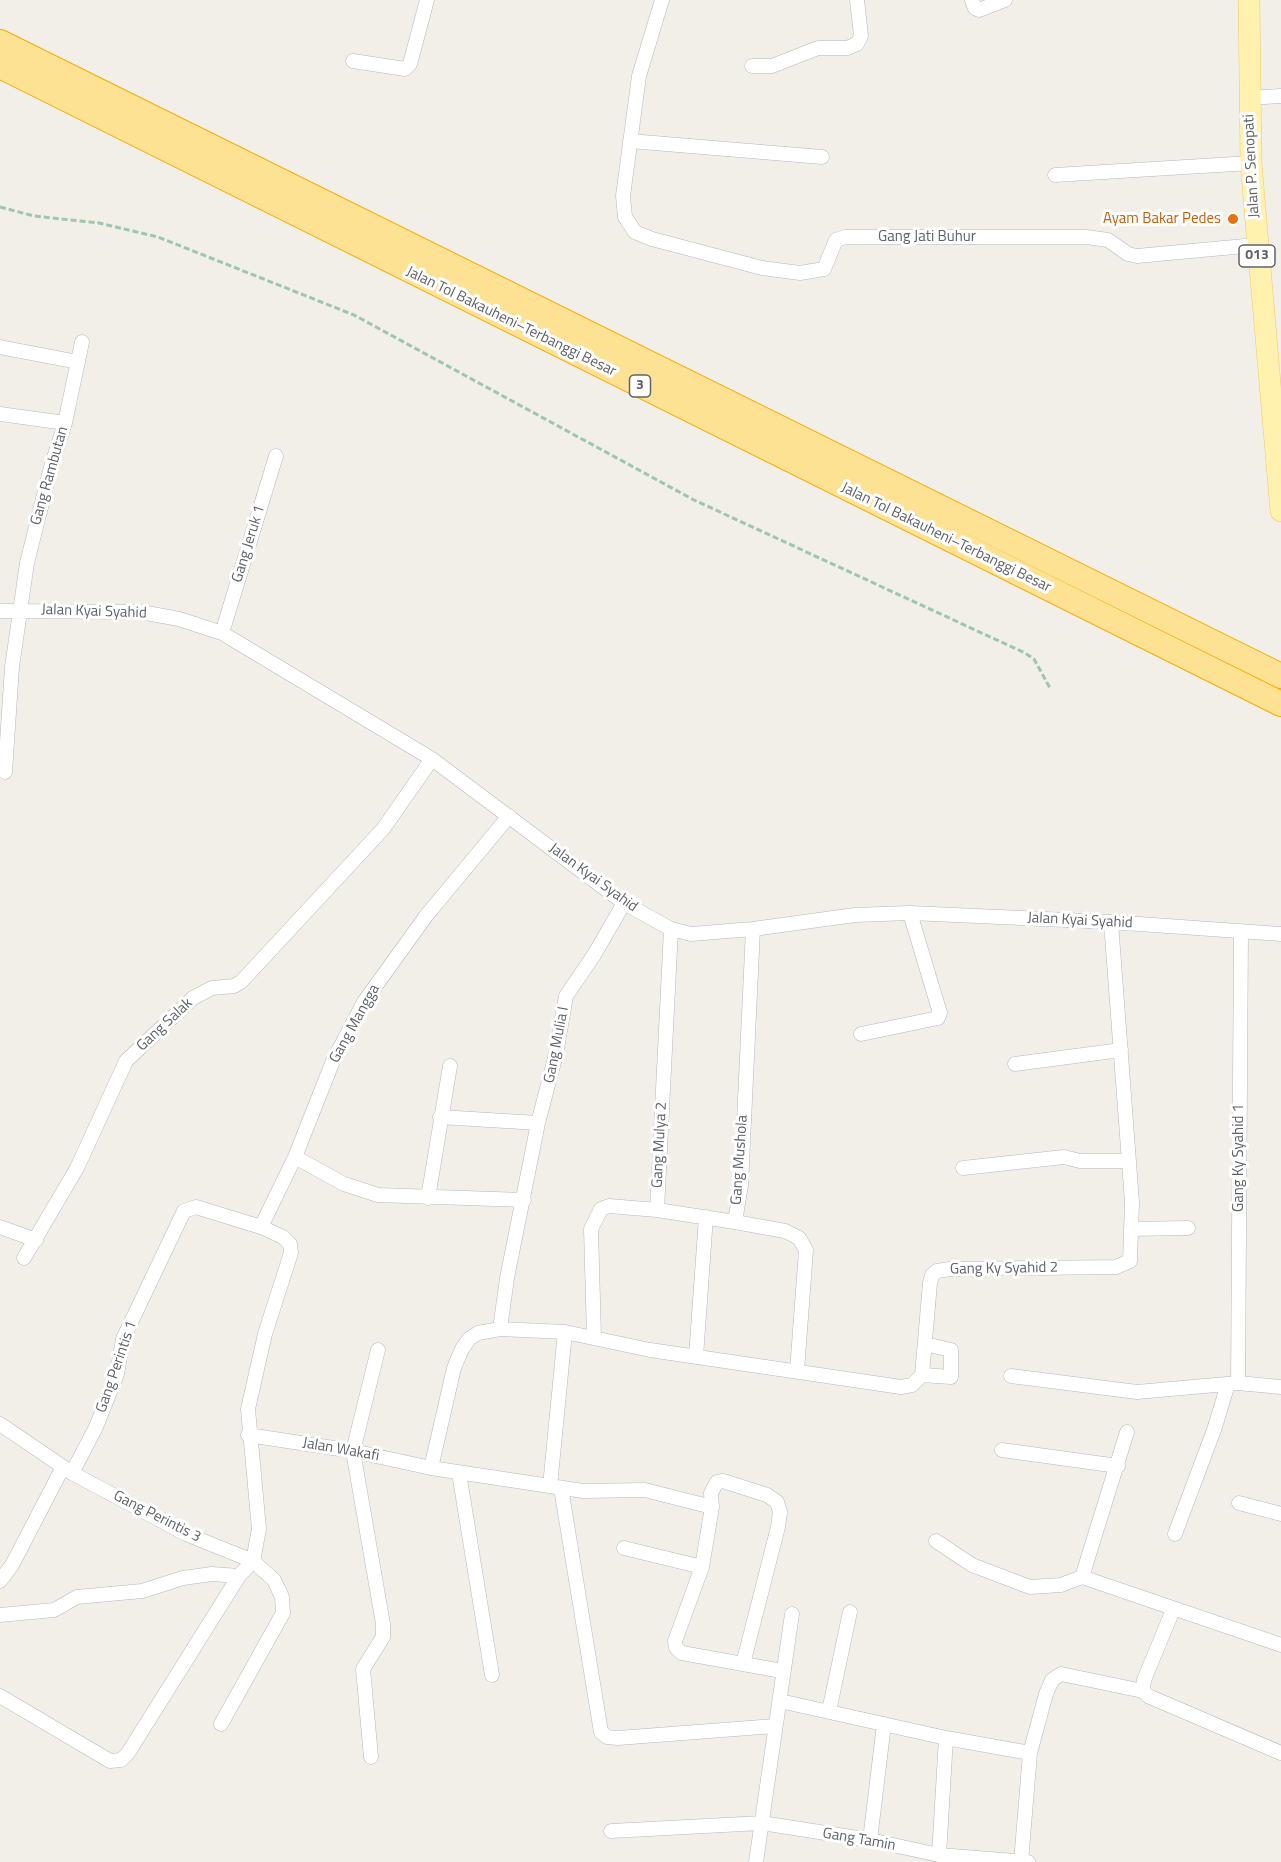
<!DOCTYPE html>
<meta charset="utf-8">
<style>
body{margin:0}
canvas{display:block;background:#f1efe8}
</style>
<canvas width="1281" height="1862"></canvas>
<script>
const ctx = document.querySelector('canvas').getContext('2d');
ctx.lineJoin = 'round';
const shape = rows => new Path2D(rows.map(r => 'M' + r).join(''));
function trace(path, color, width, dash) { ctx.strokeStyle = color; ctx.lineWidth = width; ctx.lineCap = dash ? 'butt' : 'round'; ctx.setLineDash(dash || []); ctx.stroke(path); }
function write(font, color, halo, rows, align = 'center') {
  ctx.font = font + ' "Titillium Web",sans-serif'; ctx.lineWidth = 6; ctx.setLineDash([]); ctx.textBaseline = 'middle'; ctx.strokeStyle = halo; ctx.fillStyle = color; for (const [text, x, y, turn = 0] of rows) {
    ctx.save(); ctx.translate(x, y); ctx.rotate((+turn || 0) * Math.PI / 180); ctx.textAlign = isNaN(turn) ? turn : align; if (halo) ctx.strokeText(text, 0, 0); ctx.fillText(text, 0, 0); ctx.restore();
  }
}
const path = shape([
 [0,207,34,216,99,223,158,237,354,315,694,500,1025,653,1034,659,1051,690]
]);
const street = shape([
 [662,0,639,76,623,196,625,217,635,232,652,239,762,268,800,273,824,269,836,240,845,237,1086,237,1108,240,1128,254,1137,256,1256,245],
 [972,0,975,8,979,10,1005,0],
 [353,61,405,69,410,64,427,0],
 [752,66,772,66,818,48,847,48,857,44,861,36,857,0],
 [1248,98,1281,96],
 [630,141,822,157],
 [1055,175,1251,163],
 [0,347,78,362],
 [0,414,65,423],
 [0,611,141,612,179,619,222,633,432,759,624,903,671,929,691,934,753,929,855,915,910,913,1111,922,1281,934],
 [222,633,276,456],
 [5,772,12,667,27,563,51,467,65,423,82,342],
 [861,1034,938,1018,940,1013,910,913],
 [1015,1064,1121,1050],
 [440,1117,538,1123],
 [295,1157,344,1184,378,1195,524,1200],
 [963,1168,1064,1157,1080,1161,1129,1161],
 [428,1198,450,1066],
 [657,1210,671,929],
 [735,1222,741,1185,753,929],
 [0,1227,36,1240],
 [261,1227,295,1157,333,1061,364,1002,426,916,509,816],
 [1132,1229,1188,1228],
 [24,1258,77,1168,126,1061,193,998,212,988,234,986,241,982,383,829,432,759],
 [500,1329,507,1278,538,1123,556,1054,566,996,594,955,624,903],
 [594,1337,591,1229,601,1209,609,1206,657,1210,735,1222,785,1231,799,1238,806,1250,797,1371],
 [696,1357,706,1217],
 [922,1375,951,1377,951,1350,925,1344],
 [1011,1376,1137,1392,1238,1383,1281,1387],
 [1238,1383,1241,933],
 [0,1424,72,1473,186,1534,253,1561,274,1580,282,1597,283,1613,221,1724],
 [248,1435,353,1451,431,1468,583,1491,645,1490,712,1507],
 [1002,1450,1118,1466],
 [431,1468,454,1368,462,1349,469,1339,478,1333,500,1329,565,1332,650,1350,901,1387,912,1385,922,1375,930,1283,932,1275,937,1271,950,1269,1116,1267,1130,1261,1132,1202,1111,922],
 [459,1473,492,1675],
 [550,1486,565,1332],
 [561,1488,601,1732,607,1737,618,1738,775,1726],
 [1239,1503,1281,1514],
 [1175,1534,1214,1430,1228,1384],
 [936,1541,972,1565,1030,1587,1061,1585,1082,1577,1281,1645],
 [624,1548,702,1567],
 [1082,1577,1127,1432],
 [0,1581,12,1565,63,1467],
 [0,1615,54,1610,77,1597,142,1591,183,1578,212,1574,239,1576],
 [743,1664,682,1653,676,1648,675,1641,702,1567,712,1507,711,1493,717,1482,723,1481,767,1495,777,1502,780,1512,778,1527,743,1664,782,1671],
 [1143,1691,1144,1680,1173,1610],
 [0,1696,110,1761,121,1760,128,1753,239,1576,253,1561,259,1529,248,1409,265,1334,291,1253,290,1244,283,1237,261,1227,196,1207,184,1211,123,1339,117,1374,96,1427,72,1473],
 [780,1701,946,1738,1030,1753],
 [829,1711,850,1612],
 [371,1757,363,1669,383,1637,383,1624,353,1451,378,1350],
 [611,1831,762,1823,870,1840,939,1855,1028,1862],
 [870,1840,884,1724],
 [939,1855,946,1738],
 [756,1862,792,1614],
 [1021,1862,1030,1753,1046,1694,1052,1680,1061,1674,1143,1691,1148,1696,1281,1753]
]);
const primary = shape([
 [1249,0,1251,163,1281,511]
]);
const highway = shape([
 [0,42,1281,676],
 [0,66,1281,704]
]);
const markers = [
 [1233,219,6,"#e8710a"]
];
const shields = [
 [1257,256,36],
 [640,386,21]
];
const shieldNames = [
 ["013",1257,256],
 ["3",640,386]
];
const streetNames = [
 ["Jalan P. Senopati",1252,166,-93],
 ["Gang Jati Buhur",927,237],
 ["Jalan Tol Bakauheni–Terbanggi Besar",511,322,26],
 ["Gang Rambutan",50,476,-74],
 ["Jalan Tol Bakauheni–Terbanggi Besar",946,538,26],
 ["Gang Jeruk 1",249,544,-73],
 ["Jalan Kyai Syahid",94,612,2],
 ["Jalan Kyai Syahid",593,878,36],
 ["Jalan Kyai Syahid",1080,921,3],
 ["Gang Mangga",355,1024,-61],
 ["Gang Salak",165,1025,-43],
 ["Gang Mulia I",557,1045,-79],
 ["Gang Mulya 2",660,1145,-87],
 ["Gang Ky Syahid 1",1239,1158,-90],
 ["Gang Mushola",740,1160,-86],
 ["Gang Ky Syahid 2",1004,1269,-1],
 ["Gang Perintis 1",117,1367,-71],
 ["Jalan Wakafi",341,1450,10],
 ["Gang Perintis 3",157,1517,27],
 ["Gang Tamin",859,1840,10]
];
const foodNames = [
 ["Ayam Bakar Pedes",1221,219]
];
trace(street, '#b5b8bc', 15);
trace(primary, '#f2c960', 22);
trace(highway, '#f9ab00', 26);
trace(path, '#9cc7a9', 3, [6, 3]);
trace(street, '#fff', 14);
trace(primary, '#fff2af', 21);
trace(highway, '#fde293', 24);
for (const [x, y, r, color] of markers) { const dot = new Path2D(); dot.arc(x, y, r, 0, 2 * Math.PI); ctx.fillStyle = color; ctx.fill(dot); trace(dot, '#fff', 2); }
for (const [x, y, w] of shields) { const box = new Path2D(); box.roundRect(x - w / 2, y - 11, w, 22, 4.5); ctx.fillStyle = '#fff'; ctx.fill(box); trace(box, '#5f6368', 1.5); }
write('bold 14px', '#5f6368', null, shieldNames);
write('15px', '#5f6368', '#fff', streetNames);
write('15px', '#c56008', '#fff', foodNames, 'right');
</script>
